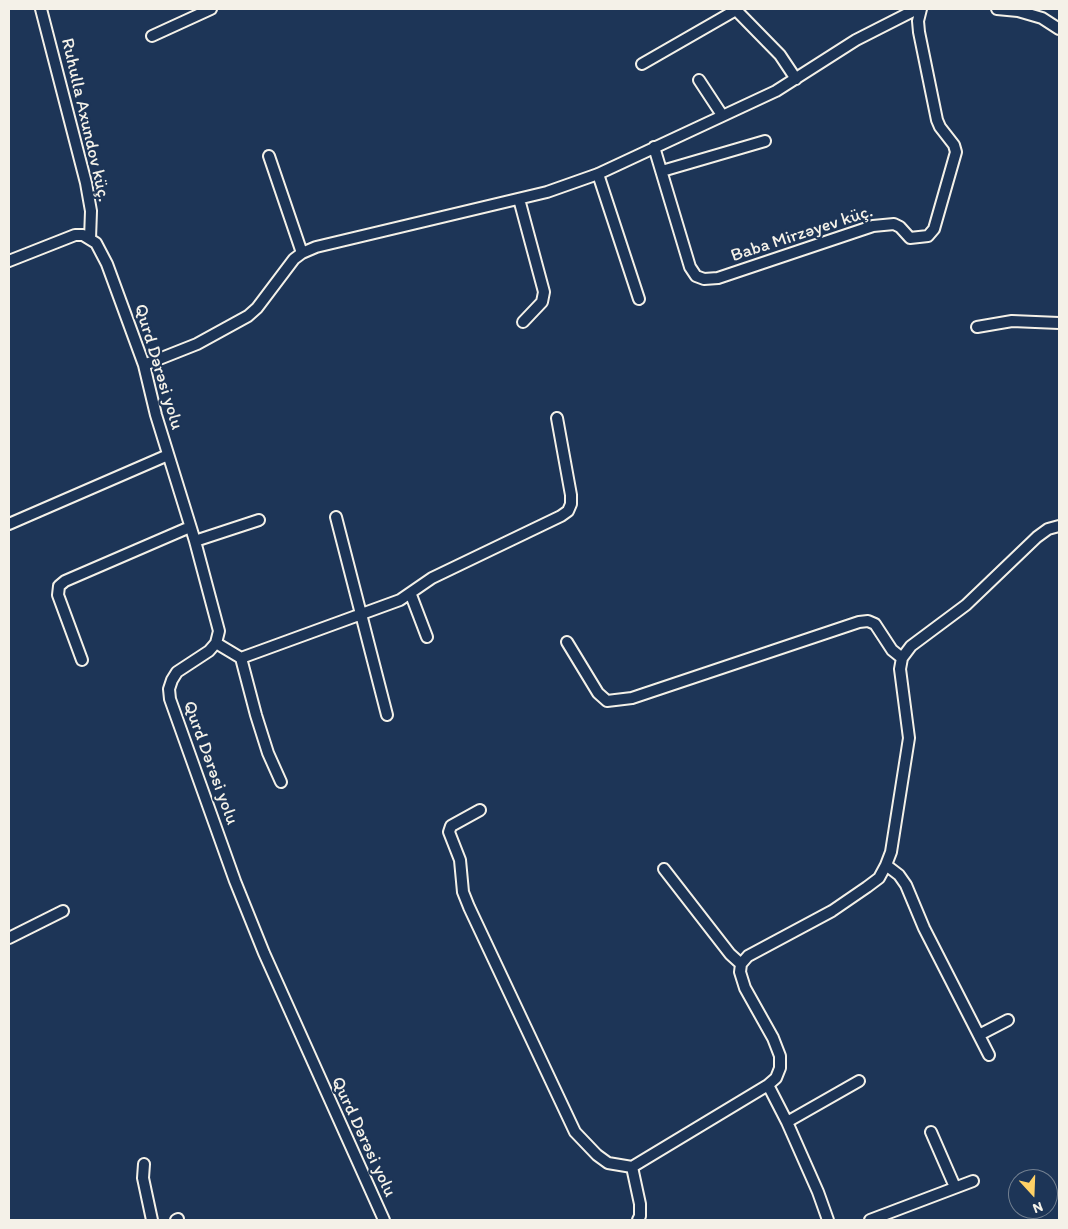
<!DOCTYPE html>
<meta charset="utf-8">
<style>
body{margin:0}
#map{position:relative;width:1068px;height:1229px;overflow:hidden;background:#1d3557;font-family:Itim,sans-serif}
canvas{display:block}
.frame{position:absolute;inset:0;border:10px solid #f4f1e8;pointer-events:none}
.north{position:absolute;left:1008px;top:1169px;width:50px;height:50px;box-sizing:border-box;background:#1d3557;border:1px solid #738091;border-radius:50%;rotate:160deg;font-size:14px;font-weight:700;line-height:20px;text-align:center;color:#f4f1e8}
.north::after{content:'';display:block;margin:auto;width:18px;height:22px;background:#ffd166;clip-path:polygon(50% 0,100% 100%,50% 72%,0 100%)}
</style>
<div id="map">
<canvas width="1068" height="1229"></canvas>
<div class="frame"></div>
<div class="north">N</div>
</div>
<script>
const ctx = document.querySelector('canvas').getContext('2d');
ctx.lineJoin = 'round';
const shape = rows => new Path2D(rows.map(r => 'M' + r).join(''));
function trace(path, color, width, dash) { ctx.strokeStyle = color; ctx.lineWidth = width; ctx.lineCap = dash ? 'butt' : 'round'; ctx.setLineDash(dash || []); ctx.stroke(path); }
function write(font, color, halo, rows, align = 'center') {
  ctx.font = font + ' Itim,sans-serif'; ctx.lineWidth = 4.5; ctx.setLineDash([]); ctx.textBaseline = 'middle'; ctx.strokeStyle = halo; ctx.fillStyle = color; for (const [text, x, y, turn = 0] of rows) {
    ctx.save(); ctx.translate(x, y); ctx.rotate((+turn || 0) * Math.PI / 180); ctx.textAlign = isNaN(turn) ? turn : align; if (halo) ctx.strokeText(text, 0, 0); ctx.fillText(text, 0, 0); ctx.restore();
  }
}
const minor = shape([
 [41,9,86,183,91,211,90,239],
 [735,9,780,55,796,79],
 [997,9,1018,11,1042,18,1059,29],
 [152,36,211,9],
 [642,64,736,10],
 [699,80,722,115],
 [654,147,690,267,696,276,704,279,718,278,873,226,894,224,900,227,910,238,928,236,934,229,956,152,954,145,940,127,937,120,919,32,918,21,921,9],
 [269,156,302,253],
 [662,171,765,141],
 [598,174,639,299],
 [519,199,544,292,542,302,523,322],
 [9,261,75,235,83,235,96,243,107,264,144,365,156,415,195,541,219,631,216,643,209,651,177,672,172,680,169,689,170,699,235,881,264,953,384,1220],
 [977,327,1012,321,1059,323],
 [144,365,197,344,248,316,257,308,294,259,302,253,316,247,547,192,598,174,776,91,856,40,917,9],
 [336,517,387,715],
 [9,524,168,455],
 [195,541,259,520],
 [411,595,427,637],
 [567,642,598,693,607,701,632,698,859,622,868,621,875,624,892,650,902,658],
 [216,643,241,658,400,600,432,578,561,516,568,511,571,504,571,495,557,418],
 [241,658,256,715,268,753,281,782],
 [82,660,58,595,59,586,65,581,190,527],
 [480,810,451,826,449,832,460,860,463,892,469,907,575,1132,597,1155,608,1163,632,1167],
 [886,865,899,875,906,885,924,928,989,1055],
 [664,869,730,954,741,964],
 [9,938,63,911],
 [979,1035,1008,1020],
 [768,1085,787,1122,818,1192,828,1220],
 [787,1122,859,1081],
 [931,1132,955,1187],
 [144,1164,143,1178,152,1220],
 [176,1220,178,1219],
 [638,1220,640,1216,640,1204,632,1167,768,1085,776,1078,780,1068,780,1056,773,1038,745,988,740,972,741,964,748,956,832,911,867,887,879,878,886,865,891,852,909,738,900,669,902,658,911,646,966,605,1037,537,1048,529,1059,526],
 [870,1220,973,1181]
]);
const streetNames = [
 ["Ruhulla Axundov küç.",85,120,77],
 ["Baba Mirzəyev küç.",802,234,-18],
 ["Qurd Dərəsi yolu",158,367,73],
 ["Qurd Dərəsi yolu",210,763,70],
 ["Qurd Dərəsi yolu",363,1137,65]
];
trace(minor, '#f4f1e8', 14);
trace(minor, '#1d3557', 10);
write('18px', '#f4f1e8', '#1d3557', streetNames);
</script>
